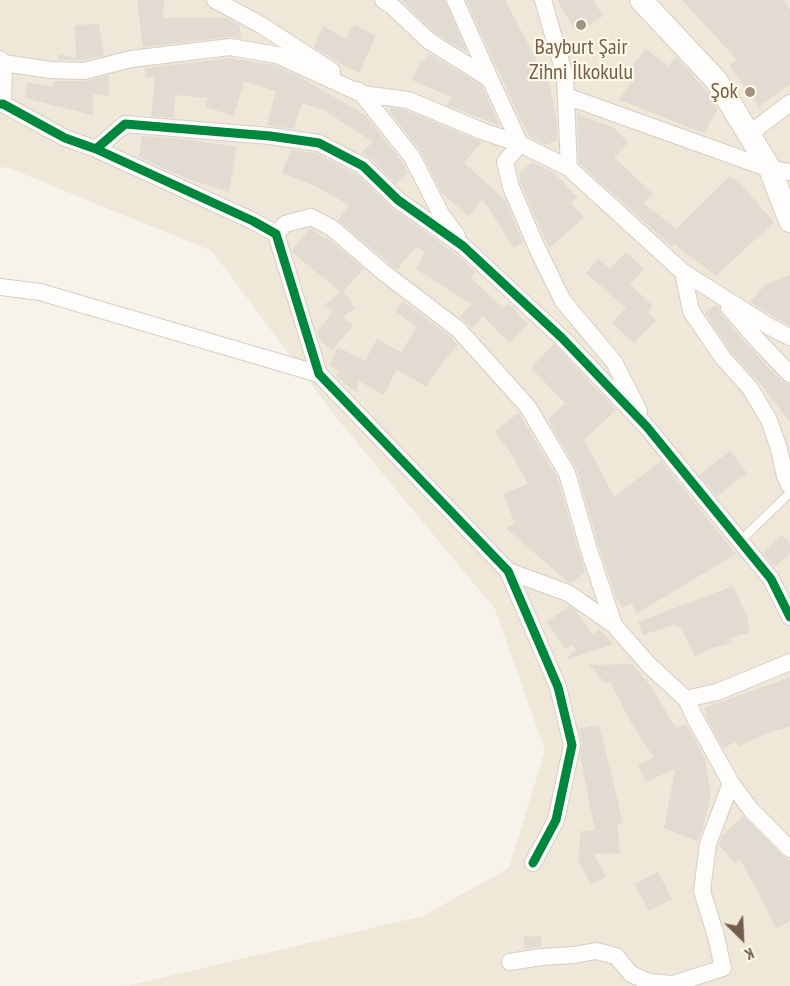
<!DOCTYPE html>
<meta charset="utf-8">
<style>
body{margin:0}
#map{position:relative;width:790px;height:986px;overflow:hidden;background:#f6f3ea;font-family:"PT Sans Narrow",sans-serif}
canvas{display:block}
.north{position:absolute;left:712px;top:908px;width:60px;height:60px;-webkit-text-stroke:4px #fff9ea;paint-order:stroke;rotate:156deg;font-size:16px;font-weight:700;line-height:24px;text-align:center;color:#735d4a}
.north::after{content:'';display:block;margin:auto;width:21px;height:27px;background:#735d4a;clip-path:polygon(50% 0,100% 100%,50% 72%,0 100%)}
</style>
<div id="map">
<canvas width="790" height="986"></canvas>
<div class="north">K</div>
</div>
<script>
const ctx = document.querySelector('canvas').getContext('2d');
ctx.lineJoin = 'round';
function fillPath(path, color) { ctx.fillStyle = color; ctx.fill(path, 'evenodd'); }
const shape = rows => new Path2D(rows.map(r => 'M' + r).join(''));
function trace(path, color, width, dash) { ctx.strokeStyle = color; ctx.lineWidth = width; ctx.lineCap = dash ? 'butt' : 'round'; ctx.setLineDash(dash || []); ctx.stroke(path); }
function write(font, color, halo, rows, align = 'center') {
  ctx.font = font + ' "PT Sans Narrow",sans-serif'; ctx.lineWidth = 4.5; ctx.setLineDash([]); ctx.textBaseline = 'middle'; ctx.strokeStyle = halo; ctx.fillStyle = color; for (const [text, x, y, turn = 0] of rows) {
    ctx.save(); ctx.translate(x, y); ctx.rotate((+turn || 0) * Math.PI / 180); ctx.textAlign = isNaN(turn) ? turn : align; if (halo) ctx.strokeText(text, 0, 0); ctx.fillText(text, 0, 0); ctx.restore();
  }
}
const residential = shape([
 [0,0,790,0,790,986,127,986,423,916,509,868,545,750,495,609,340,422,212,251,9,168,0,167]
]);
const building = shape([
 [137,0,164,0,163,18,226,18,240,26,241,38,229,37,143,47],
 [401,0,445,0,467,52,435,33],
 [466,0,505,0,550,86,557,122,557,140,546,145,531,138,522,123],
 [557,0,593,0,603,16,577,33],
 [682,0,784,0,790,10,790,84,759,107,729,65,737,60],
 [99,24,101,39,104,55,83,60,58,60,59,54,76,58,75,25],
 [354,24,376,36,359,73,339,63,314,47,323,26,346,39],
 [646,49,668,66,676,57,707,91,718,109,704,133,619,100,636,75,629,70],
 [428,53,482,86,500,126,447,105,451,97,412,80,421,60,425,61],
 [230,58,274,65,298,76,365,115,403,163,408,173,396,184,370,158,361,153,373,142,324,110,302,103,294,129,267,125,276,91,244,81,234,116,205,107,208,98,175,95,174,118,151,116,155,77,146,77,145,68],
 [109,75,109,96,93,94,93,115,25,98,28,82,53,87,54,81,84,81],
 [391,108,405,110,482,142,464,163,505,200,523,242,514,248,483,199,468,216,441,192,421,152,389,111],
 [577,114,614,128,628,143,614,157,653,194,644,203,676,229,730,176,739,182,774,222,716,276,675,245,672,247,579,163],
 [142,136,192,140,237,147,229,192,188,179,139,157],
 [291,150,316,153,357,175,392,208,456,254,475,272,471,278,504,309,508,303,528,324,509,343,483,316,472,329,460,317,471,304,416,269,425,252,416,246,397,270,338,220,349,205,313,185,282,173],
 [531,162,553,172,560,179,577,197,571,203,584,218,549,248,521,184,519,174],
 [310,228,324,238,326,237,364,269,343,291,355,308,343,317,334,311,353,325,332,351,319,339,317,332,333,311,324,305,341,292,293,253,292,250],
 [626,252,644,269,630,284,653,306,648,312,656,321,634,343,612,323,626,308,586,273,598,259,610,269],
 [790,275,790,325,775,318,750,302,766,284],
 [403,301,451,337,458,345,442,363,426,387,397,369,384,395,359,381,356,392,336,376,339,371,329,365,338,347,365,361,377,339,401,352,417,327,395,311],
 [715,305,719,307,721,314,752,350,782,381,790,384,790,422,758,381,731,352,705,313],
 [554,344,616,410,584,440,597,464,614,497,661,461,736,554,636,614,632,603,622,608,616,597,599,547,577,470,548,420,565,403,531,368],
 [519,413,557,477,585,572,571,583,568,582,506,528,515,524,503,494,528,484,512,455,495,431],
 [730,451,747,473,717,496,699,475],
 [782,535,790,544,790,553,775,567,763,553],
 [733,586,747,617,750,632,730,638,732,643,712,648,695,657,681,627,677,628,676,624,643,635,638,622],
 [569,606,577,612,593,635,599,629,613,644,565,660,576,650,572,645,565,649,547,622],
 [632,664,649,684,676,728,686,724,705,758,711,795,703,827,698,842,664,828,675,769,646,782,638,765,654,758,629,719,610,681,606,684,589,665],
 [790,677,790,726,777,731,777,729,739,746,736,742,723,748,705,715,707,714,704,708],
 [599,725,623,823,617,824,620,853,594,854,606,877,591,884,578,860,581,829,583,832,595,830,580,755,582,743,579,729],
 [743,816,783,856,790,861,790,921,776,929,765,905,740,859,734,863,719,844,722,836],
 [658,872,672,899,649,911,634,884],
 [541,936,542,946,525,949,523,937]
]);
const service = shape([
 [740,541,790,493]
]);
const minor = shape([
 [215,0,261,25,332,71],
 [383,0,392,6,429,41,490,79,455,0],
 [543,0,565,76,569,168],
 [0,59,4,63,3,104],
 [4,63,50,70,84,71,131,59,230,47,277,55,362,94,408,100,482,131,520,144,569,168,683,272,770,327,790,337],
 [490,79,520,144,505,162,511,187,536,246,563,301,614,362,639,411],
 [357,90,362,94,412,157,441,214,457,236],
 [566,96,770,169,790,172],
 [0,104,3,104,65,138,96,149,253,221,276,234,319,374,508,571,558,687,572,745,556,820,533,863],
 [749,134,790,103],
 [96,149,125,124,270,136,319,143,363,166,398,200,463,246,562,338,647,427,771,579,790,617],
 [276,234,285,224,311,217,332,228,383,272,458,329,528,407,567,473,589,550,614,625],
 [683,272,691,311,723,358,750,388,769,420,779,449,785,476,790,486],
 [0,287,40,292,319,374],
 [729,307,760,343,790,374],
 [508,571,568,593,614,625,649,665,686,699,695,718,731,783,752,811,790,849],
 [686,699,717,692,790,662],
 [510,962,541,957,574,955,596,951,616,956,631,974,649,982,673,984,723,968,716,936,702,891,708,844,731,783]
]);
const secondary = shape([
 [641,0,716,80,770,169,790,221]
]);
const cycleway = shape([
 [0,104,3,104,65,138,96,149,253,221,276,234,319,374,508,571,558,687,572,745,556,820,533,863],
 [96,149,125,124,270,136,319,143,363,166,398,200,463,246,562,338,647,427,771,579,790,617]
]);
const markers = [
 [581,25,6,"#a19282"],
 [750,92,6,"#a19282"]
];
const poiNames = [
 ["Bayburt Şair",581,48],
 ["Zihni İlkokulu",581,73],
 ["Şok",738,92,"right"]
];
fillPath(residential, '#efe7d7');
fillPath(building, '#e2dbd1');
trace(service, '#d4cfc7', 10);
trace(minor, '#d4cfc7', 18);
trace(secondary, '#d5cfc6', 24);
trace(service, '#fefdfc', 8);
trace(minor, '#fefdfc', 16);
trace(secondary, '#fefdfc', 22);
trace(cycleway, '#00873e', 9);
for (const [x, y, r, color] of markers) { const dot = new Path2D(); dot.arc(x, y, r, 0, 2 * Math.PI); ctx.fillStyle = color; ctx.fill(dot); trace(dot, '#fff9ea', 2); }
write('22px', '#735d4a', '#fff9ea', poiNames);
</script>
